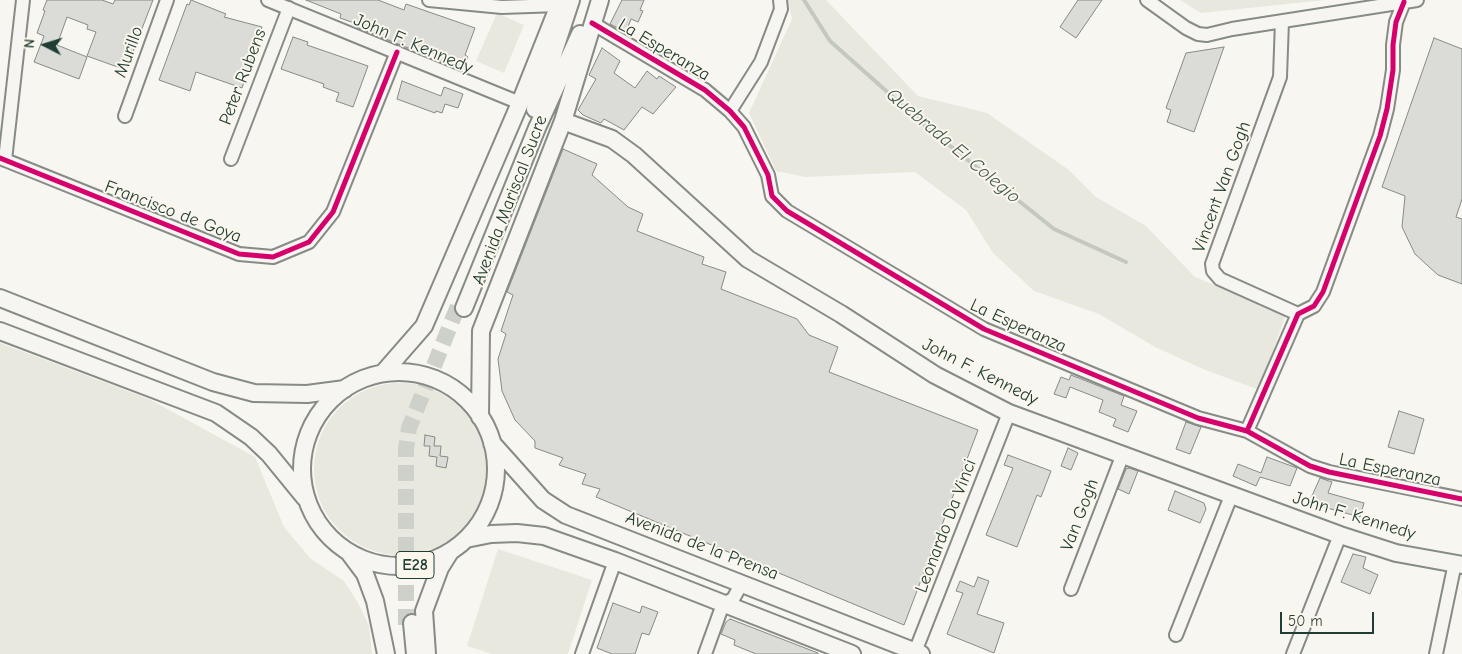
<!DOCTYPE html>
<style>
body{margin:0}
#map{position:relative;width:1462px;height:654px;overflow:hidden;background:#f8f6f0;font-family:"Comic Neue",sans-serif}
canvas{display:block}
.north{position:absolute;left:20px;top:20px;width:50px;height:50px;-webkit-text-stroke:4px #fbf7ec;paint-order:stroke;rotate:275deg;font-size:14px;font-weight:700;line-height:20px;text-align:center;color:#1f3d34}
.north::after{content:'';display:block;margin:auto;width:18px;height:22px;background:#1f3d34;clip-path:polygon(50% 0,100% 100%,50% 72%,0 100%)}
.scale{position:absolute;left:1280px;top:612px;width:94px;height:22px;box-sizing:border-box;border:2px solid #1f3d34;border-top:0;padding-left:6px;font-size:15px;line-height:18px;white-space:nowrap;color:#1f3d34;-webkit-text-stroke:4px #fbf7ec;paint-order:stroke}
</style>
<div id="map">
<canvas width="1462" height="654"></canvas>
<div class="north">N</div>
<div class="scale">50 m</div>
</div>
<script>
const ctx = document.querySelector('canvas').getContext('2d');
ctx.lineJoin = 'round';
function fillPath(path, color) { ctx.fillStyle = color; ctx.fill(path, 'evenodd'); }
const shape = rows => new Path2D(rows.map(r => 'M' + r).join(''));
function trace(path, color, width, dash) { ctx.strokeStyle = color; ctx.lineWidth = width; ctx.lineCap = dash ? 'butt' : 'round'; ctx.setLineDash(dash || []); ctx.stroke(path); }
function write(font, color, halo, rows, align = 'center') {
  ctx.font = font + ' "Comic Neue",sans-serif'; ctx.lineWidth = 4; ctx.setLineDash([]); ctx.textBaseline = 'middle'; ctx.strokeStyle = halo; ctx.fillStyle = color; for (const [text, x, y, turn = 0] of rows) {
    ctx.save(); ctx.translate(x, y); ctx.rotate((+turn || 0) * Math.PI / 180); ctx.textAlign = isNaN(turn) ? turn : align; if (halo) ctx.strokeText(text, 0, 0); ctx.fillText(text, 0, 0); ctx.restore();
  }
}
const built = shape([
 [788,0,826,0,918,96,987,113,1069,170,1096,197,1146,226,1195,277,1286,314,1259,390,1203,369,1155,347,1099,314,1034,291,993,253,966,210,915,172,805,177,776,171,749,113,792,19],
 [1180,0,1325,0,1201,13],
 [497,13,524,25,504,73,476,61],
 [0,343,149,399,255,457,284,527,311,559,344,581,358,603,369,626,372,654,0,654],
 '314 469a86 86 0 1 1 172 0a86 86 0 1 1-172 0Z',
 [498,549,592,580,568,654,492,654,467,646]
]);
const stream = shape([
 [804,0,830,41,929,129,1054,229,1126,262]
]);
const building = shape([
 [47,0,102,0,113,4,115,0,153,0,126,70,87,56,96,32,87,29,88,25,67,17,57,45,87,57,79,79,34,62,44,36,37,33,45,11,43,10,47,0],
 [191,0,226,14,224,17,262,27,242,88,196,72,190,91,159,80,187,4,189,5,191,0],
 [306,0,378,0,404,10,406,4,475,28,465,55,468,57,463,69,438,60,440,56,412,46,411,49,356,27,357,24,340,18,341,14,306,0],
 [622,0,644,0,640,10,643,11,638,22,631,19,626,32,610,24,622,0],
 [1078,0,1102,0,1076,38,1060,27,1078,0],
 [293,37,308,42,307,45,368,66,353,107,336,101,339,93,323,87,324,84,281,69,293,37],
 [1434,38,1462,49,1462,199,1456,217,1462,219,1462,284,1438,275,1415,254,1402,227,1405,196,1382,187,1434,38],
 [1224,47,1194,132,1167,122,1171,110,1166,108,1186,53,1224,47],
 [602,48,620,61,614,73,635,88,647,71,657,79,659,76,676,87,653,114,642,107,624,130,604,119,601,123,583,115,578,110,596,79,589,75,602,48],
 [402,81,441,96,444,87,463,94,458,108,445,104,442,113,436,111,435,113,397,99,402,81],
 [563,149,597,164,592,175,628,207,643,214,637,231,704,257,702,264,726,272,721,289,797,319,809,335,838,347,829,372,978,430,904,625,596,497,600,489,582,484,586,474,559,465,563,458,535,448,535,441,515,420,502,391,498,359,506,334,501,331,513,295,507,292,563,149],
 [1071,375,1124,396,1121,405,1137,411,1128,432,1113,426,1116,419,1099,412,1103,400,1070,387,1066,398,1054,394,1061,377,1069,380,1071,375],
 [1399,411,1424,419,1414,454,1388,447,1399,411],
 [1186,422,1201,427,1190,454,1176,449,1186,422],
 [425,435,435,437,434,446,441,446,440,456,448,457,446,468,436,466,437,457,429,456,430,446,424,446,425,435],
 [1068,448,1078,453,1071,470,1061,466,1068,448],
 [1008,455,1051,471,1041,497,1037,495,1017,547,986,535,1013,468,1004,465,1008,455],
 [1267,457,1297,468,1290,486,1260,477,1256,486,1233,476,1238,464,1261,473,1267,457],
 [1129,468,1138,471,1129,494,1118,489,1126,469,1129,468],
 [1320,478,1332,482,1328,493,1364,503,1360,517,1320,506,1322,502,1311,498,1320,478],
 [1175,491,1204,503,1206,509,1200,523,1168,510,1175,491],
 [1353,554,1366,557,1363,568,1378,575,1370,594,1341,582,1353,554],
 [978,577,989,581,977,614,1004,623,994,653,947,634,963,593,956,591,960,581,974,587,978,577],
 [613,603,640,613,642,606,658,612,649,635,642,633,635,654,612,654,597,648,613,603],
 [730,619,818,653,818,654,756,654,734,645,735,640,721,634,726,622,730,619]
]);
const majorTunnel = shape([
 [406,625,406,449,409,428,458,306]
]);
const minor = shape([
 [268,0,520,103],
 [429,0,502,7,559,5],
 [1147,0,1186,28,1198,34,1207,35,1232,29,1417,0],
 [1282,21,1280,77,1212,264,1213,271,1220,279,1298,314],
 [592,23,705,90,730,111,744,127,768,175,772,196,787,211,984,329,1198,418,1247,431,1310,466,1329,472,1462,499],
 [730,111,761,62,781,9,780,0],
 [125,116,167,0],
 [0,158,239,254,273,257,309,242,333,212,397,52],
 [231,159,289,8],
 [5,160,23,0],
 [1247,431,1298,314,1314,306,1323,292,1380,136,1387,109,1393,70,1393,45,1396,22,1404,2],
 [1071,589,1123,454],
 [1176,635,1231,496],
 [915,652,1009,413],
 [582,654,615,561],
 [705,654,723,604,733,599,742,583],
 [1293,654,1340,535],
 [1436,654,1455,563]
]);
const major = shape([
 [535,109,571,0],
 [563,121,612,139,634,155,748,259,841,314,935,375,1009,413,1340,535,1396,553,1462,565],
 [0,298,213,382,254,393,307,394,345,389],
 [464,308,537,128,580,34],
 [0,331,216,413,251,437,269,454,305,498],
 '302 469a97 97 0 1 1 194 0a97 97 0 1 1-194 0Z',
 [383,373,424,326,520,103,561,0],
 [480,417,481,331,563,121,600,0],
 [492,443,543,500,566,515,921,654],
 [466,539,491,534,517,533,544,536,615,561,852,654],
 [350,554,365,574,375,601,386,654],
 [412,623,415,654],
 [427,654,424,611,440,568,450,552]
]);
const cycleway = shape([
 [592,23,705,90,730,111,744,127,768,175,772,196,787,211,984,329,1198,418,1247,431,1310,466,1329,472,1462,499],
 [0,158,239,254,273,257,309,242,333,212,397,52],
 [1247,431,1298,314,1314,306,1323,292,1380,136,1387,109,1393,70,1393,45,1396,22,1404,2]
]);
const shields = [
 [415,565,38]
];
const shieldNames = [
 ["E28",415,565]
];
const streetNames = [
 ["John F. Kennedy",413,44,23],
 ["La Esperanza",664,50,31],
 ["Murillo",129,52,-70],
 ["Peter Rubens",243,77,-69],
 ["Vincent Van Gogh",1222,187,-70],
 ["Avenida Mariscal Sucre",510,200,-69],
 ["Francisco de Goya",173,212,21],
 ["La Esperanza",1018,326,25],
 ["John F. Kennedy",980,372,27],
 ["La Esperanza",1390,470,12],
 ["Van Gogh",1080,515,-69],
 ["John F. Kennedy",1354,516,17],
 ["Leonardo Da Vinci",946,526,-69],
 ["Avenida de la Prensa",702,546,21]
];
const waterNames = [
 ["Quebrada El Colegio",953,146,40]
];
fillPath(built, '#e8e8df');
trace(stream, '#c4c8bf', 4);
fillPath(building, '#dbdbd7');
trace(building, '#868b86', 1);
trace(majorTunnel, '#cdd1ca', 16, [16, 8]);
trace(minor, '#868b86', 16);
trace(major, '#868b86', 20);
trace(minor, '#f6f5f1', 12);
trace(major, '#f6f5f1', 16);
trace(cycleway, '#d6006c', 5);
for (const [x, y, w] of shields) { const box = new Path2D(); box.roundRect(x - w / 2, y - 13.5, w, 27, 4); ctx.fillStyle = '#fbf7ec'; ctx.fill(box); trace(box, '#1f3d34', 1); }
write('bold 16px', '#1f3d34', null, shieldNames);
write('18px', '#1f3d34', '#fbf7ec', streetNames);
write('italic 19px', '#425b52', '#fbf7ec', waterNames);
</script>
